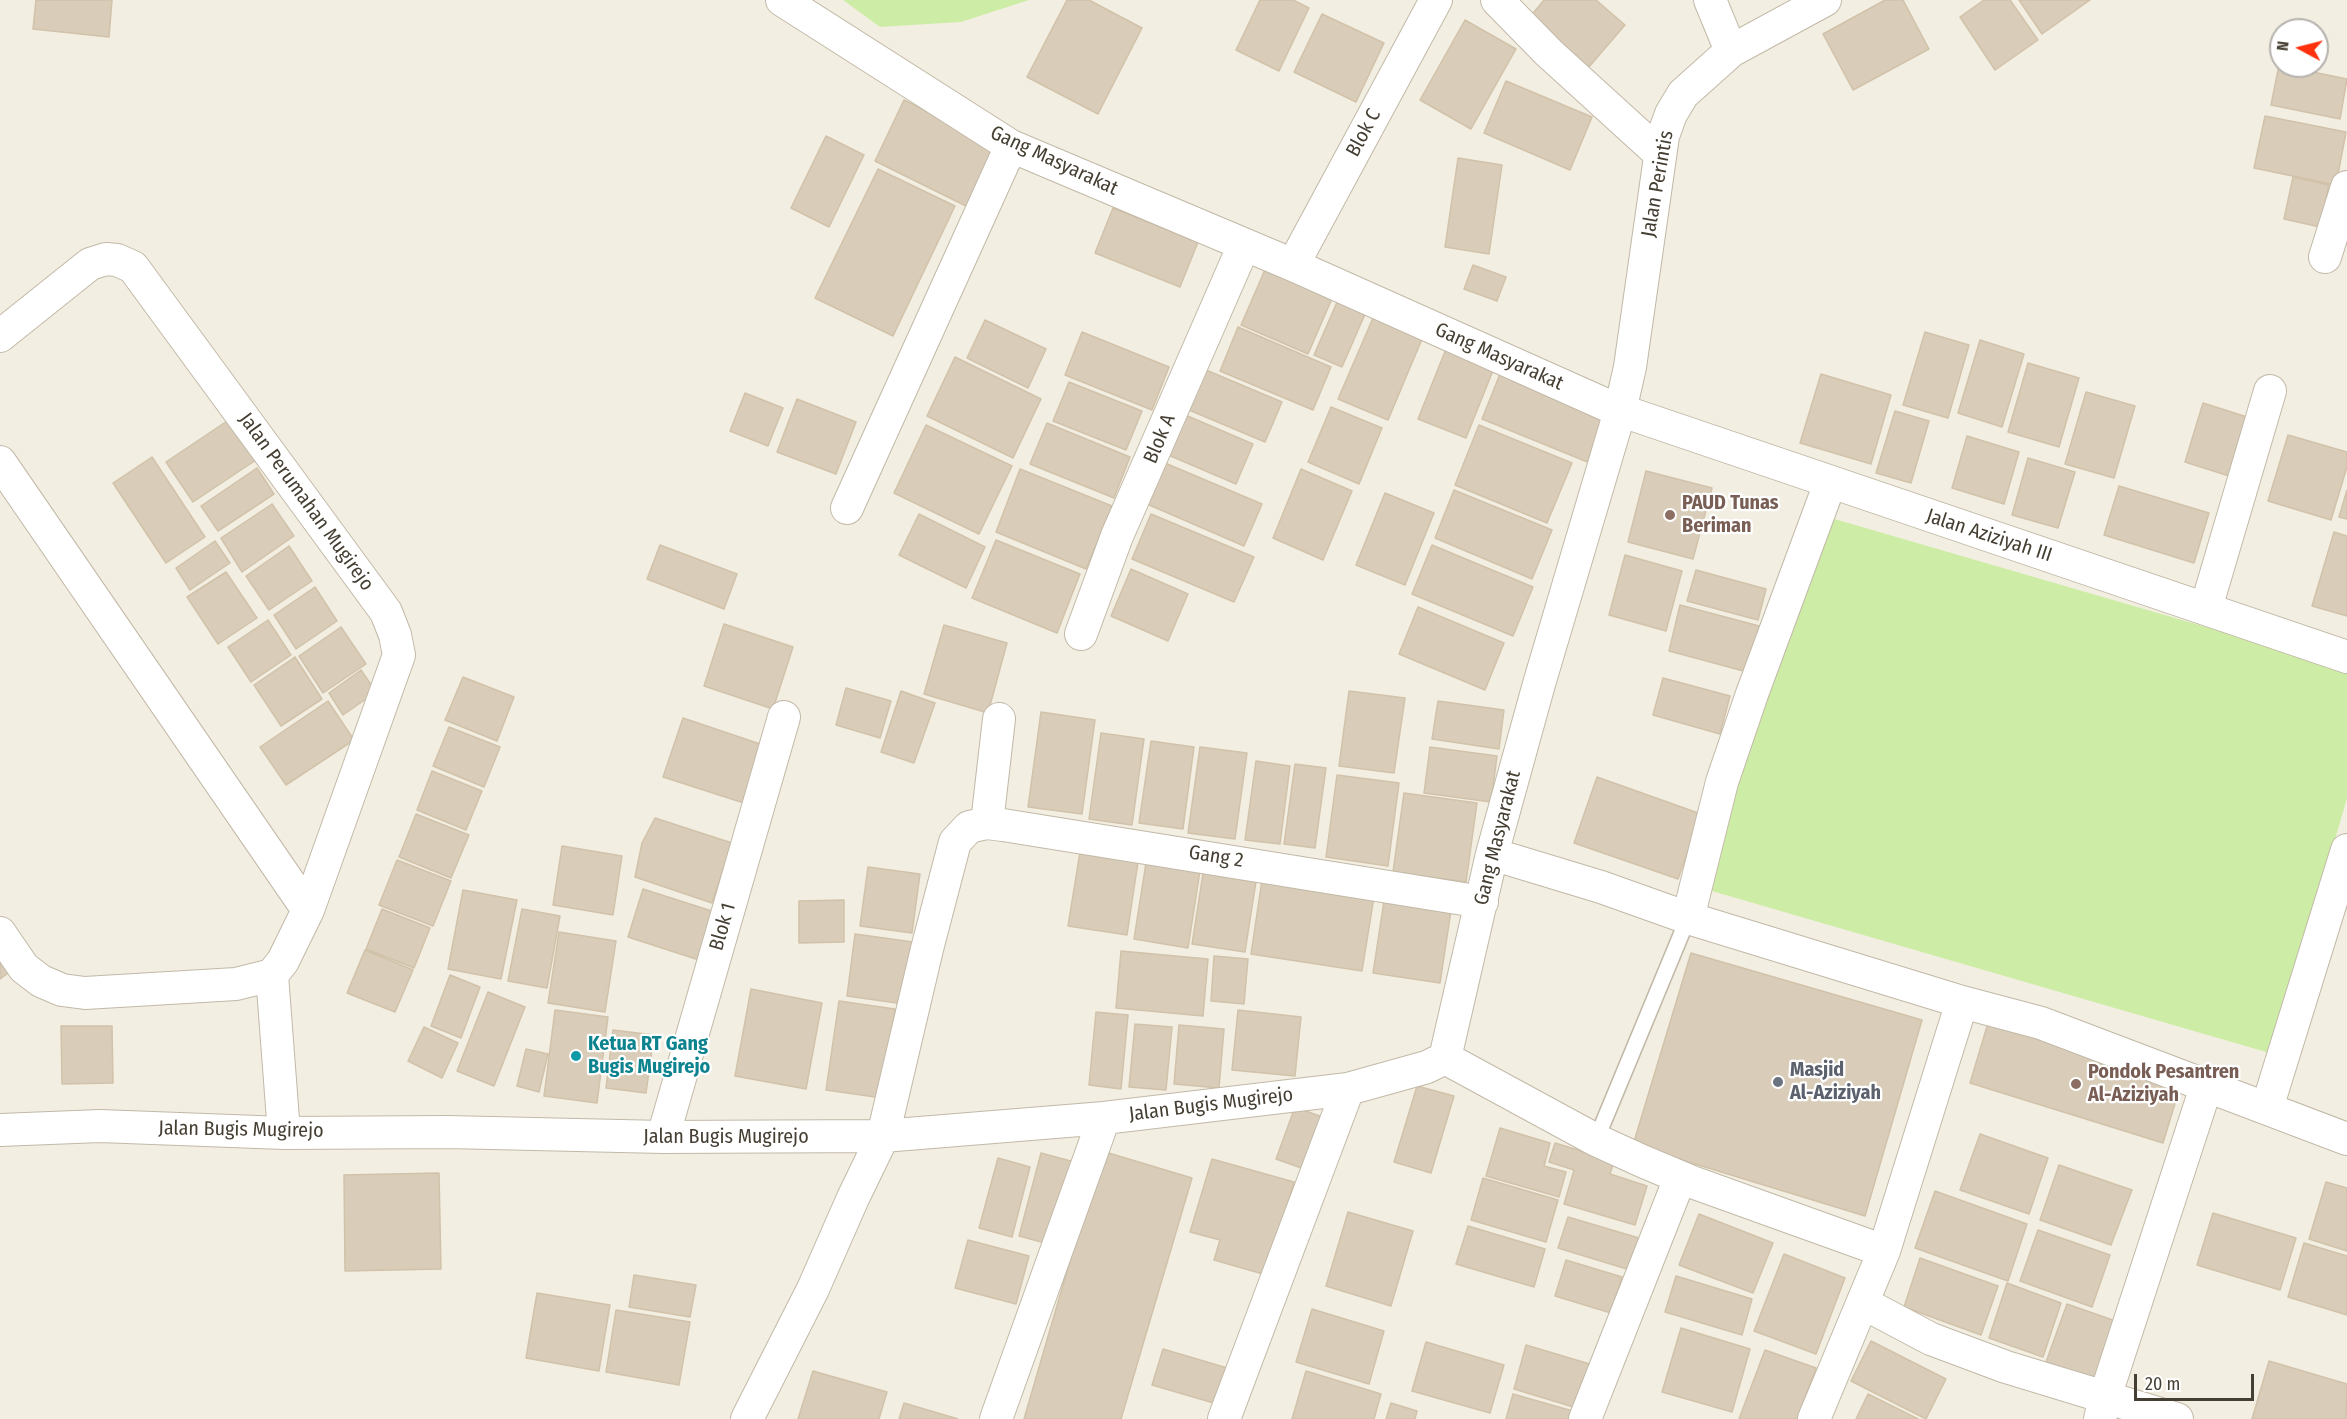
<!DOCTYPE html>
<style>
body{margin:0}
#map{position:relative;width:2347px;height:1419px;overflow:hidden;background:#f3eee2;font-family:"Fira Sans Condensed",sans-serif}
canvas{display:block}
.north{position:absolute;left:2269px;top:18px;width:60px;height:60px;box-sizing:border-box;background:#fff;border:2px solid #b5b2ad;border-radius:50%;rotate:277deg;font-size:16px;font-weight:700;line-height:24px;text-align:center;color:#453e32}
.north::after{content:'';display:block;margin:auto;width:21px;height:27px;background:#ff320d;clip-path:polygon(50% 0,100% 100%,50% 72%,0 100%)}
.scale{position:absolute;left:2134px;top:1374px;width:120px;height:27px;box-sizing:border-box;border:3px solid #453e32;border-top:0;padding-left:8px;font-size:18px;line-height:21px;white-space:nowrap;color:#453e32;-webkit-text-stroke:4px #fff;paint-order:stroke}
</style>
<div id="map">
<canvas width="2347" height="1419"></canvas>
<div class="north">N</div>
<div class="scale">20 m</div>
</div>
<script>
const ctx = document.querySelector('canvas').getContext('2d');
ctx.lineJoin = 'round';
function fillPath(path, color) { ctx.fillStyle = color; ctx.fill(path, 'evenodd'); }
const shape = rows => new Path2D(rows.map(r => 'M' + r).join(''));
function trace(path, color, width, dash) { ctx.strokeStyle = color; ctx.lineWidth = width; ctx.lineCap = dash ? 'butt' : 'round'; ctx.setLineDash(dash || []); ctx.stroke(path); }
function write(font, color, halo, rows, align = 'center') {
  ctx.font = font + ' "Fira Sans Condensed",sans-serif'; ctx.lineWidth = 4.5; ctx.setLineDash([]); ctx.textBaseline = 'middle'; ctx.strokeStyle = halo; ctx.fillStyle = color; for (const [text, x, y, turn = 0] of rows) {
    ctx.save(); ctx.translate(x, y); ctx.rotate((+turn || 0) * Math.PI / 180); ctx.textAlign = isNaN(turn) ? turn : align; if (halo) ctx.strokeText(text, 0, 0); ctx.fillText(text, 0, 0); ctx.restore();
  }
}
const green = shape([
 [843,0,1029,0,961,22,880,27],
 [1807,511,2347,668,2347,798,2273,1054,1698,887]
]);
const building = shape([
 [36,0,112,0,109,37,33,29,36,0],
 [1067,0,1089,0,1142,28,1098,114,1027,77,1067,0],
 [1260,0,1293,0,1309,8,1279,71,1236,50,1260,0],
 [1544,0,1596,0,1625,25,1588,68,1529,18,1544,0],
 [1885,0,1903,0,1929,49,1853,90,1823,34,1885,0],
 [1984,0,2010,0,2038,40,1995,70,1960,17,1984,0],
 [2019,0,2090,0,2042,34,2019,0],
 [1322,14,1384,43,1356,102,1294,72,1322,14],
 [1465,20,1516,49,1471,129,1420,100,1465,20],
 [2279,65,2347,79,2340,119,2271,105,2279,65],
 [1506,81,1592,117,1570,170,1484,133,1506,81],
 [904,100,999,147,970,208,875,161,904,100],
 [2265,116,2346,132,2336,185,2254,168,2265,116],
 [826,136,864,155,829,227,791,208,826,136],
 [1458,158,1502,165,1489,254,1445,247,1458,158],
 [878,169,955,206,893,336,815,298,878,169],
 [2293,177,2329,185,2320,227,2284,219,2293,177],
 [1113,208,1198,242,1180,287,1095,253,1113,208],
 [1270,258,1337,287,1308,354,1241,325,1270,258],
 [1473,265,1506,277,1497,301,1464,289,1473,265],
 [1341,293,1369,305,1342,367,1314,355,1341,293],
 [1376,311,1425,332,1388,420,1338,399,1376,311],
 [985,320,1046,349,1028,388,967,358,985,320],
 [1238,327,1331,367,1313,410,1220,371,1238,327],
 [1082,332,1169,367,1152,410,1065,375,1082,332],
 [1925,332,1969,345,1948,418,1903,405,1925,332],
 [1980,340,2024,354,2002,427,1958,413,1980,340],
 [1446,349,1494,368,1466,438,1418,419,1446,349],
 [955,357,1041,399,1013,458,927,416,955,357],
 [2028,363,2079,378,2059,447,2008,432,2028,363],
 [1206,370,1282,402,1265,442,1189,410,1206,370],
 [1500,374,1609,418,1590,463,1482,419,1500,374],
 [1821,374,1891,395,1871,464,1800,443,1821,374],
 [1069,382,1142,411,1126,450,1053,421,1069,382],
 [2086,392,2135,406,2114,478,2065,464,2086,392],
 [745,393,783,408,768,446,730,431,745,393],
 [797,399,856,422,836,474,777,452,797,399],
 [2203,403,2247,417,2229,476,2185,462,2203,403],
 [1331,407,1382,428,1359,484,1308,462,1331,407],
 [1895,411,1929,421,1911,483,1876,473,1895,411],
 [1183,414,1253,444,1236,484,1166,454,1183,414],
 [233,417,259,458,193,502,166,462,233,417],
 [1047,423,1130,457,1114,498,1030,464,1047,423],
 [926,425,1012,466,979,534,894,493,926,425],
 [1479,425,1572,463,1547,523,1455,485,1479,425],
 [2288,435,2347,452,2347,467,2331,520,2268,501,2288,435],
 [1967,436,2019,452,2004,504,1952,488,1967,436],
 [152,457,205,537,166,563,113,483,152,457],
 [2028,458,2075,472,2058,528,2012,515,2028,458],
 [1165,463,1262,504,1244,546,1147,504,1165,463],
 [257,468,274,494,218,531,201,506,257,468],
 [1020,469,1112,506,1086,569,996,532,1020,469],
 [1301,469,1352,491,1323,560,1273,538,1301,469],
 [1646,471,1712,488,1693,559,1628,542,1646,471],
 [2119,486,2209,513,2194,563,2104,535,2119,486],
 [1454,490,1552,530,1532,579,1435,538,1454,490],
 [2347,490,2347,519,2339,517,2347,490],
 [1385,493,1434,513,1405,585,1356,565,1385,493],
 [272,504,294,536,242,572,221,538,272,504],
 [919,514,985,547,966,588,899,555,919,514],
 [1151,514,1254,557,1234,602,1132,559,1151,514],
 [2334,532,2347,536,2347,616,2312,606,2334,532],
 [996,540,1080,574,1057,633,972,598,996,540],
 [215,541,230,563,190,590,176,568,215,541],
 [660,545,737,574,724,609,647,579,660,545],
 [1432,545,1533,587,1513,636,1412,594,1432,545],
 [289,546,312,581,269,610,246,576,289,546],
 [1625,555,1682,571,1666,631,1609,615,1625,555],
 [1131,569,1188,594,1168,641,1111,616,1131,569],
 [1696,570,1766,589,1758,620,1687,601,1696,570],
 [226,572,257,618,218,644,187,597,226,572],
 [315,587,337,621,296,649,274,615,315,587],
 [1680,605,1763,627,1751,673,1669,651,1680,605],
 [1418,607,1504,643,1485,690,1399,654,1418,607],
 [268,620,291,655,251,682,228,647,268,620],
 [724,624,793,647,773,709,704,686,724,624],
 [944,625,1007,643,988,713,924,694,944,625],
 [341,627,366,664,323,693,299,656,341,627],
 [295,657,322,699,281,726,254,685,295,657],
 [361,670,376,692,343,715,329,693,361,670],
 [463,677,514,697,497,741,445,720,463,677],
 [1663,678,1730,696,1720,734,1653,715,1663,678],
 [846,688,891,701,880,738,836,725,846,688],
 [901,691,935,703,914,763,881,752,901,691],
 [1349,691,1405,698,1394,773,1339,766,1349,691],
 [328,701,354,740,286,785,260,747,328,701],
 [1438,701,1504,710,1499,749,1432,739,1438,701],
 [1041,712,1095,720,1082,814,1028,807,1041,712],
 [683,718,766,746,747,804,663,777,683,718],
 [449,727,500,747,484,787,433,766,449,727],
 [1101,733,1144,739,1132,825,1089,819,1101,733],
 [1151,741,1194,747,1183,829,1139,823,1151,741],
 [1200,747,1247,753,1235,839,1188,833,1200,747],
 [1430,747,1497,756,1491,802,1424,793,1430,747],
 [1256,761,1290,766,1280,844,1245,840,1256,761],
 [1295,764,1326,768,1315,848,1284,844,1295,764],
 [432,771,482,791,466,830,417,810,432,771],
 [1337,775,1399,783,1388,866,1326,857,1337,775],
 [1597,777,1701,814,1678,879,1574,843,1597,777],
 [1404,793,1477,803,1466,882,1393,872,1404,793],
 [416,814,469,835,451,878,399,857,416,814],
 [655,818,732,843,712,903,635,877,642,843,655,818],
 [562,846,622,856,613,915,553,905,562,846],
 [1080,852,1138,862,1127,935,1068,926,1080,852],
 [397,860,451,881,433,926,379,905,397,860],
 [1146,863,1200,871,1188,948,1134,939,1146,863],
 [868,867,920,874,912,933,860,926,868,867],
 [1204,867,1257,875,1245,952,1192,944,1204,867],
 [1262,880,1374,897,1362,971,1251,954,1262,880],
 [643,889,718,913,702,961,628,937,643,889],
 [463,890,517,900,501,979,448,969,463,890],
 [844,900,844,942,799,943,799,901,844,900],
 [1384,901,1451,911,1440,983,1373,973,1384,901],
 [382,909,430,928,414,968,366,949,382,909],
 [522,909,560,916,547,988,508,981,522,909],
 [559,932,616,941,605,1012,548,1003,559,932],
 [855,934,913,942,904,1004,847,996,855,934],
 [365,950,413,970,395,1012,347,993,365,950],
 [1121,951,1208,959,1203,1016,1116,1008,1121,951],
 [1691,953,1922,1020,1865,1216,1633,1145,1691,953],
 [0,955,11,971,0,979,0,955],
 [1214,956,1248,959,1244,1004,1211,1001,1214,956],
 [450,975,480,987,461,1038,431,1026,450,975],
 [751,989,822,1003,806,1089,735,1076,751,989],
 [488,992,525,1007,494,1086,457,1071,488,992],
 [839,1001,895,1009,882,1098,826,1090,839,1001],
 [555,1010,608,1017,597,1103,544,1096,555,1010],
 [1238,1010,1301,1017,1295,1076,1232,1070,1238,1010],
 [1096,1012,1128,1015,1121,1089,1089,1085,1096,1012],
 [1988,1023,2181,1084,2163,1143,1970,1083,1988,1023],
 [1135,1024,1172,1027,1166,1090,1129,1087,1135,1024],
 [1179,1025,1224,1029,1219,1088,1174,1084,1179,1025],
 [61,1026,112,1026,113,1083,62,1084,61,1026],
 [424,1027,458,1043,442,1078,408,1061,424,1027],
 [613,1030,654,1035,646,1093,606,1088,613,1030],
 [526,1049,548,1054,539,1092,517,1086,526,1049],
 [1417,1086,1454,1096,1431,1173,1394,1162,1417,1086],
 [1295,1107,1325,1118,1307,1170,1276,1159,1295,1107],
 [1500,1128,1550,1143,1544,1166,1566,1172,1559,1197,1486,1176,1500,1128],
 [1980,1134,2048,1158,2029,1214,1960,1190,1980,1134],
 [1555,1143,1614,1161,1610,1174,1647,1186,1635,1225,1564,1204,1574,1170,1549,1162,1555,1143],
 [1102,1151,1192,1178,1121,1419,1024,1419,1102,1151],
 [1041,1153,1078,1163,1056,1246,1019,1236,1041,1153],
 [998,1158,1030,1167,1012,1237,979,1228,998,1158],
 [1212,1159,1294,1182,1272,1255,1268,1254,1263,1274,1214,1260,1220,1240,1190,1232,1212,1159],
 [2059,1165,2132,1190,2111,1245,2040,1220,2059,1165],
 [439,1173,441,1269,345,1271,344,1175,439,1173],
 [1483,1178,1558,1200,1546,1242,1471,1220,1483,1178],
 [2326,1182,2347,1188,2347,1251,2309,1239,2326,1182],
 [1935,1191,2027,1224,2008,1281,1915,1248,1935,1191],
 [1348,1212,1413,1231,1391,1306,1326,1286,1348,1212],
 [2213,1213,2296,1238,2280,1290,2197,1265,2213,1213],
 [1699,1214,1773,1243,1753,1293,1679,1265,1699,1214],
 [1568,1217,1639,1238,1630,1270,1558,1248,1568,1217],
 [1468,1226,1545,1249,1534,1287,1456,1264,1468,1226],
 [2038,1230,2110,1255,2092,1307,2020,1281,2038,1230],
 [968,1240,1029,1256,1016,1304,955,1288,968,1240],
 [2304,1243,2347,1256,2347,1315,2288,1297,2304,1243],
 [1784,1254,1845,1278,1816,1354,1754,1331,1784,1254],
 [1920,1258,1998,1286,1981,1335,1904,1307,1920,1258],
 [1566,1260,1622,1277,1611,1313,1555,1296,1566,1260],
 [634,1275,696,1285,690,1317,629,1307,634,1275],
 [1676,1276,1752,1299,1742,1335,1665,1312,1676,1276],
 [2007,1283,2061,1303,2043,1357,1989,1338,2007,1283],
 [537,1293,610,1305,599,1371,526,1358,537,1293],
 [2067,1304,2124,1324,2103,1383,2046,1362,2067,1304],
 [1312,1309,1384,1331,1369,1384,1296,1362,1312,1309],
 [616,1310,690,1322,679,1385,606,1372,616,1310],
 [1681,1328,1750,1349,1732,1412,1662,1392,1681,1328],
 [1871,1341,1946,1379,1926,1419,1851,1381,1871,1341],
 [1426,1342,1504,1365,1490,1413,1412,1391,1426,1342],
 [1526,1345,1593,1365,1580,1409,1514,1389,1526,1345],
 [1163,1349,1234,1370,1224,1406,1152,1385,1163,1349],
 [1765,1350,1816,1368,1797,1419,1739,1419,1765,1350],
 [2269,1361,2347,1384,2346,1419,2252,1419,2269,1361],
 [813,1371,887,1392,879,1419,798,1419,813,1371],
 [1306,1371,1381,1394,1374,1419,1292,1419,1306,1371],
 [1513,1394,1576,1412,1574,1419,1506,1419,1513,1394],
 [1868,1394,1918,1419,1856,1419,1868,1394],
 [904,1403,958,1419,899,1419,904,1403],
 [1391,1403,1417,1411,1415,1419,1386,1419,1391,1403]
]);
const service = shape([
 [1596,1140,1688,918]
]);
const minor = shape([
 [782,0,1011,146,1293,265,1620,411],
 [1497,0,1549,53,1660,154],
 [1710,0,1731,51],
 [2325,257,2347,187],
 [1293,265,1436,0],
 [0,336,90,264,106,259,117,260,133,267,386,612,395,635,399,655,308,910,283,961,272,975,236,984,85,993,62,990,41,981,24,968,0,933],
 [1631,414,2347,657],
 [0,462,308,910],
 [847,508,1011,146],
 [2206,608,2270,391],
 [1081,634,1117,536,1244,245],
 [987,823,999,719],
 [1492,854,1601,887,1688,918,1962,1002,2041,1023,2347,1139],
 [1688,918,1722,782,1752,694,1830,483],
 [272,975,284,1133],
 [1445,1058,1492,854,1539,684,1620,411,1630,367,1663,136,1671,114,1683,94,1731,51,1825,0],
 [1445,1058,1596,1140,1642,1161,1692,1182,1884,1251],
 [2267,1108,2347,850],
 [0,1130,100,1126,284,1133,448,1132,663,1137,883,1136,1104,1118,1348,1089,1427,1067,1445,1058],
 [663,1137,784,717],
 [1863,1303,1931,1339,2006,1367,2177,1419],
 [747,1419,813,1289,853,1198,883,1136,927,949,955,842,969,827,987,823,1003,825,1482,902],
 [996,1419,1104,1118],
 [1224,1419,1348,1089],
 [1585,1419,1680,1178],
 [1814,1419,1884,1251,1962,1002],
 [2100,1419,2105,1397,2207,1084]
]);
const markers = [
 [1670,515,6,"#8d6e63"],
 [576,1056,6,"#0f9aa8"],
 [1778,1082,6,"#6b7280"],
 [2076,1084,6,"#8d6e63"]
];
const streetNames = [
 ["Blok C",1364,133,-62],
 ["Gang Masyarakat",1054,161,25],
 ["Jalan Perintis",1658,184,-80],
 ["Gang Masyarakat",1499,357,24],
 ["Blok A",1160,439,-67],
 ["Jalan Perumahan Mugirejo",306,502,54],
 ["Jalan Aziziyah III",1989,536,18],
 ["Gang Masyarakat",1498,838,-76],
 ["Gang 2",1216,857,9],
 ["Blok 1",723,927,-74],
 ["Jalan Bugis Mugirejo",1211,1105,-7],
 ["Jalan Bugis Mugirejo",241,1130,1],
 ["Jalan Bugis Mugirejo",726,1137]
];
const educationNames = [
 ["PAUD Tunas",1682,503],
 ["Beriman",1682,526],
 ["Pondok Pesantren",2088,1072],
 ["Al-Aziziyah",2088,1095]
];
const cultureNames = [
 ["Ketua RT Gang",588,1044],
 ["Bugis Mugirejo",588,1067]
];
const worshipNames = [
 ["Masjid",1790,1070],
 ["Al-Aziziyah",1790,1093]
];
fillPath(green, '#cdeda6');
fillPath(building, '#d9cdb9');
trace(building, '#d1c2a9', 1.5);
trace(service, '#c2b9a7', 18);
trace(minor, '#c2b9a7', 34);
trace(service, '#fff', 15);
trace(minor, '#fff', 32);
for (const [x, y, r, color] of markers) { const dot = new Path2D(); dot.arc(x, y, r, 0, 2 * Math.PI); ctx.fillStyle = color; ctx.fill(dot); trace(dot, '#fff', 2); }
write('20px', '#453e32', '#fff', streetNames);
write('bold 20px', '#785e54', '#fff', educationNames, 'left');
write('bold 20px', '#0d838f', '#fff', cultureNames, 'left');
write('bold 20px', '#5b616d', '#fff', worshipNames, 'left');
</script>
